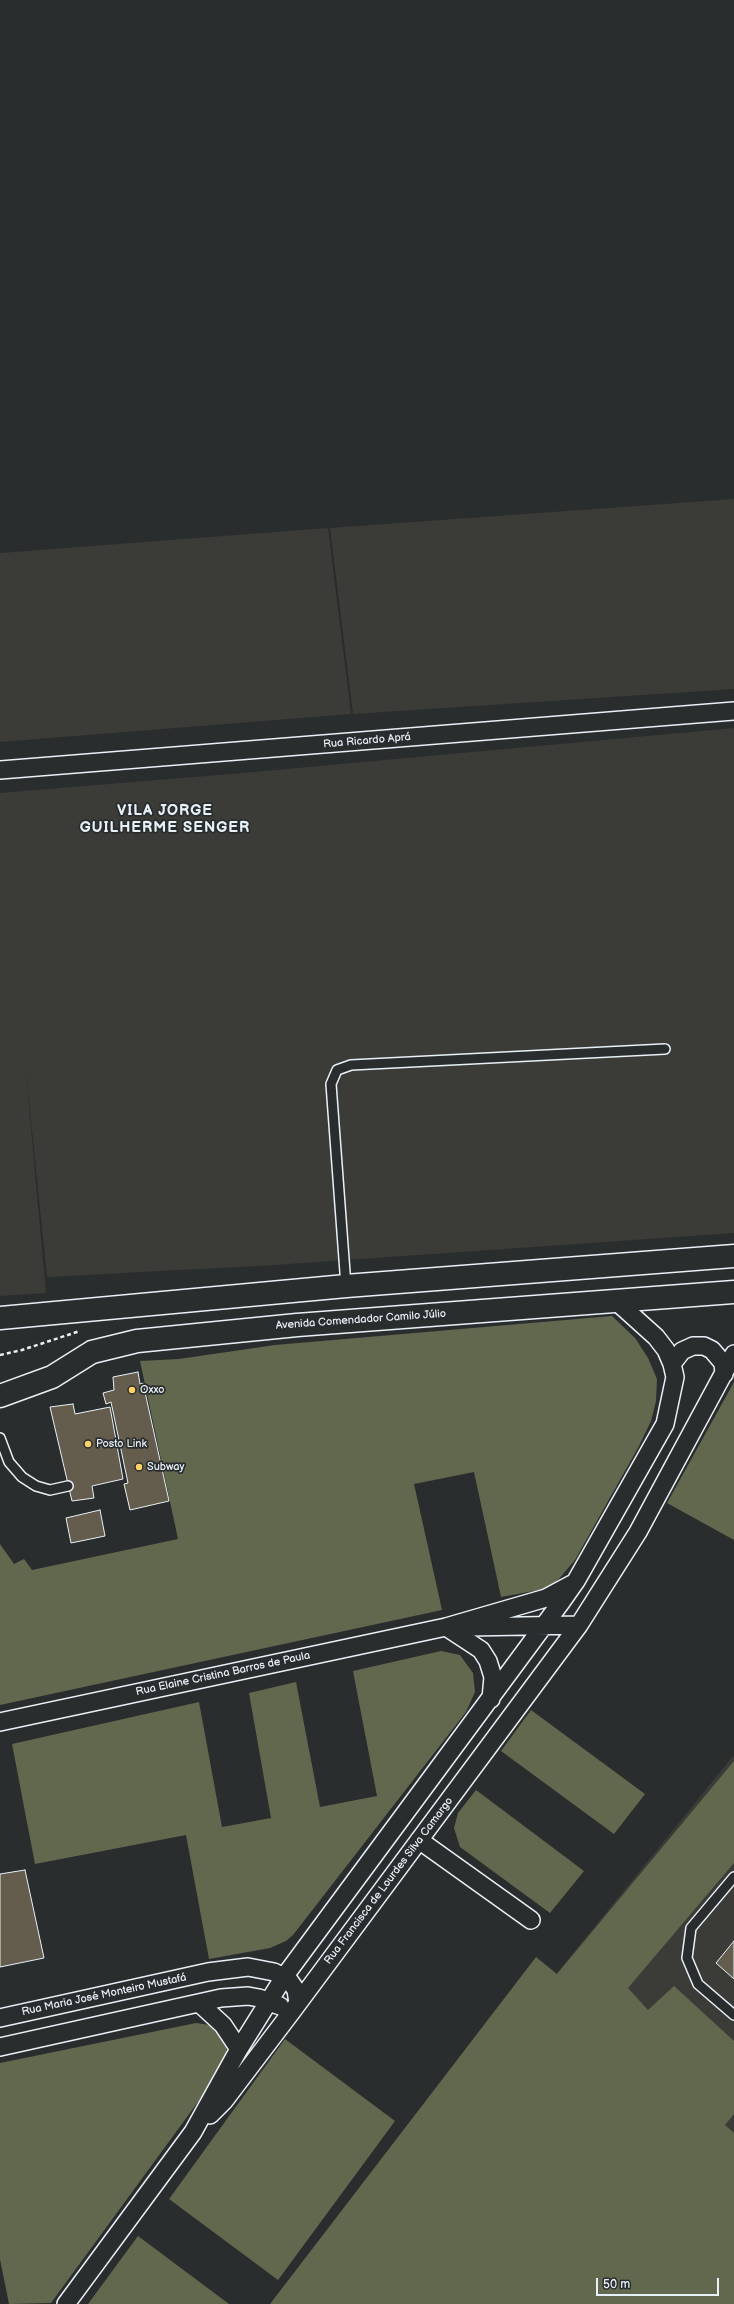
<!DOCTYPE html>
<meta charset="utf-8">
<style>
body{margin:0}
#map{position:relative;width:734px;height:2304px;overflow:hidden;background:#2a2d2e;font-family:"Balsamiq Sans",sans-serif}
canvas{display:block}
.scale{position:absolute;left:596px;top:2278px;width:123px;height:18px;box-sizing:border-box;border:2px solid #e8f1f8;border-top:0;padding-left:5px;font-size:12px;line-height:14px;white-space:nowrap;color:#e8f1f8;-webkit-text-stroke:3px #2a2d2e;paint-order:stroke}
</style>
<div id="map">
<canvas width="734" height="2304"></canvas>
<div class="scale">50 m</div>
</div>
<script>
const ctx = document.querySelector('canvas').getContext('2d');
ctx.lineJoin = 'round';
function fillPath(path, color) { ctx.fillStyle = color; ctx.fill(path, 'evenodd'); }
const shape = rows => new Path2D(rows.map(r => 'M' + r).join(''));
function trace(path, color, width, dash) { ctx.strokeStyle = color; ctx.lineWidth = width; ctx.lineCap = dash ? 'butt' : 'round'; ctx.setLineDash(dash || []); ctx.stroke(path); }
function write(font, color, halo, rows, align = 'center') {
  ctx.font = font + ' "Balsamiq Sans",sans-serif'; ctx.lineWidth = 3.5; ctx.setLineDash([]); ctx.textBaseline = 'middle'; ctx.strokeStyle = halo; ctx.fillStyle = color; for (const [text, x, y, turn = 0] of rows) {
    ctx.save(); ctx.translate(x, y); ctx.rotate((+turn || 0) * Math.PI / 180); ctx.textAlign = isNaN(turn) ? turn : align; if (halo) ctx.strokeText(text, 0, 0); ctx.fillText(text, 0, 0); ctx.restore();
  }
}
const built = shape([
 [734,499,734,689,353,714,330,528],
 [328,528,351,714,0,742,0,553],
 [734,728,734,1233,275,1265,47,1277,25,1063,46,1293,0,1296,0,793,254,772],
 [734,1755,734,2153,556,1974]
]);
const green = shape([
 [612,1316,635,1338,648,1358,657,1379,656,1401,651,1421,639,1446,575,1560,558,1580,545,1589,501,1597,474,1472,414,1484,442,1610,0,1705,0,1544,14,1564,24,1559,32,1570,178,1539,140,1361,179,1359,275,1345],
 [734,1382,734,1540,667,1503],
 [441,1651,460,1655,473,1673,475,1692,466,1712,293,1935,286,1941,270,1948,209,1959,186,1835,35,1864,12,1744,199,1702,222,1827,271,1818,249,1693,296,1682,320,1807,377,1796,353,1671],
 [531,1710,645,1794,614,1834,501,1751],
 [734,1761,734,1863,628,1988,648,2010,674,1986,734,2041,734,2114,725,2125,734,2133,734,2304,270,2304,536,1957,557,1974],
 [476,1790,584,1871,550,1913,460,1847,454,1828,458,1813],
 [196,2023,210,2025,220,2034,227,2047,225,2065,51,2303,9,2304,0,2259,0,2063],
 [285,2039,395,2121,278,2280,169,2199],
 [138,2236,229,2304,88,2304]
]);
const building = shape([
 [138,1372,140,1384,143,1383,169,1501,130,1510,124,1484,128,1483,111,1402,106,1404,103,1393,114,1390,113,1377,138,1372],
 [73,1404,75,1414,110,1407,123,1479,92,1486,94,1498,72,1501,50,1407,73,1404],
 [100,1510,105,1536,71,1543,66,1518,100,1510],
 [25,1870,44,1958,0,1967,0,1874,25,1870],
 [734,1941,734,1979,716,1963,734,1941]
]);
const path = shape([
 [0,1355,22,1350,80,1331]
]);
const service = shape([
 [346,1286,331,1084,337,1070,351,1065,665,1049],
 [0,1438,9,1462,22,1477,36,1486,50,1490,68,1486],
 [734,1877,691,1928,687,1958,698,1984,734,2015]
]);
const minor = shape([
 [0,770,734,711],
 [672,1364,682,1351,693,1346,704,1346,712,1350,723,1363,724,1374],
 [446,1627,481,1650,488,1661,493,1677,491,1699],
 [468,1627,579,1625],
 [0,1722,446,1627,546,1598,572,1584],
 [419,1840,531,1920],
 [199,2003,223,2025,239,2049],
 [0,2018,208,1972,248,1967,274,1972,289,1980,296,1990,298,2003],
 [0,2047,221,1998,248,1996,259,1998,280,2006],
 [210,2115,224,2101,293,2010,579,1625,638,1532,734,1354],
 [66,2304,193,2132,239,2049,284,1977,562,1601,576,1581,665,1424,675,1377,672,1364,666,1350,656,1337,616,1301]
]);
const secondary = shape([
 [0,1318,346,1286,734,1256],
 [0,1396,52,1377,92,1352,137,1341,297,1325,734,1292]
]);
const markers = [
 [132,1390,4,"#ffd166"],
 [88,1444,4,"#ffd166"],
 [139,1467,4,"#ffd166"]
];
const streetNames = [
 ["Rua Ricardo Aprá",367,741,-5],
 ["Avenida Comendador Camilo Júlio",361,1320,-4],
 ["Rua Elaine Cristina Barros de Paula",223,1674,-12],
 ["Rua Francisca de Lourdes Silva Camargo",389,1881,-53],
 ["Rua Maria José Monteiro Mustafá",104,1995,-12]
];
const poiNames = [
 ["Oxxo",140,1390],
 ["Posto Link",96,1444],
 ["Subway",147,1467]
];
const districtNames = [
 ["VILA JORGE",165,811],
 ["GUILHERME SENGER",165,828]
];
fillPath(built, '#3b3b37');
fillPath(green, '#62684e');
fillPath(building, '#645c4c');
trace(building, '#e8f1f8', 1);
trace(service, '#e8f1f8', 12);
trace(minor, '#e8f1f8', 20);
trace(secondary, '#e8f1f8', 25);
trace(path, '#e8f1f8', 2.5, [4, 3]);
trace(service, '#2a2d2e', 9);
trace(minor, '#2a2d2e', 17);
trace(secondary, '#2a2d2e', 22);
for (const [x, y, r, color] of markers) { const dot = new Path2D(); dot.arc(x, y, r, 0, 2 * Math.PI); ctx.fillStyle = color; ctx.fill(dot); trace(dot, '#2a2d2e', 1.5); }
write('11px', '#e8f1f8', '#2a2d2e', streetNames);
write('11px', '#e8f1f8', '#2a2d2e', poiNames, 'left');
ctx.letterSpacing = '1px';
write('bold 15px', '#e8f1f8', '#2a2d2e', districtNames);
ctx.letterSpacing = '0px';
</script>
